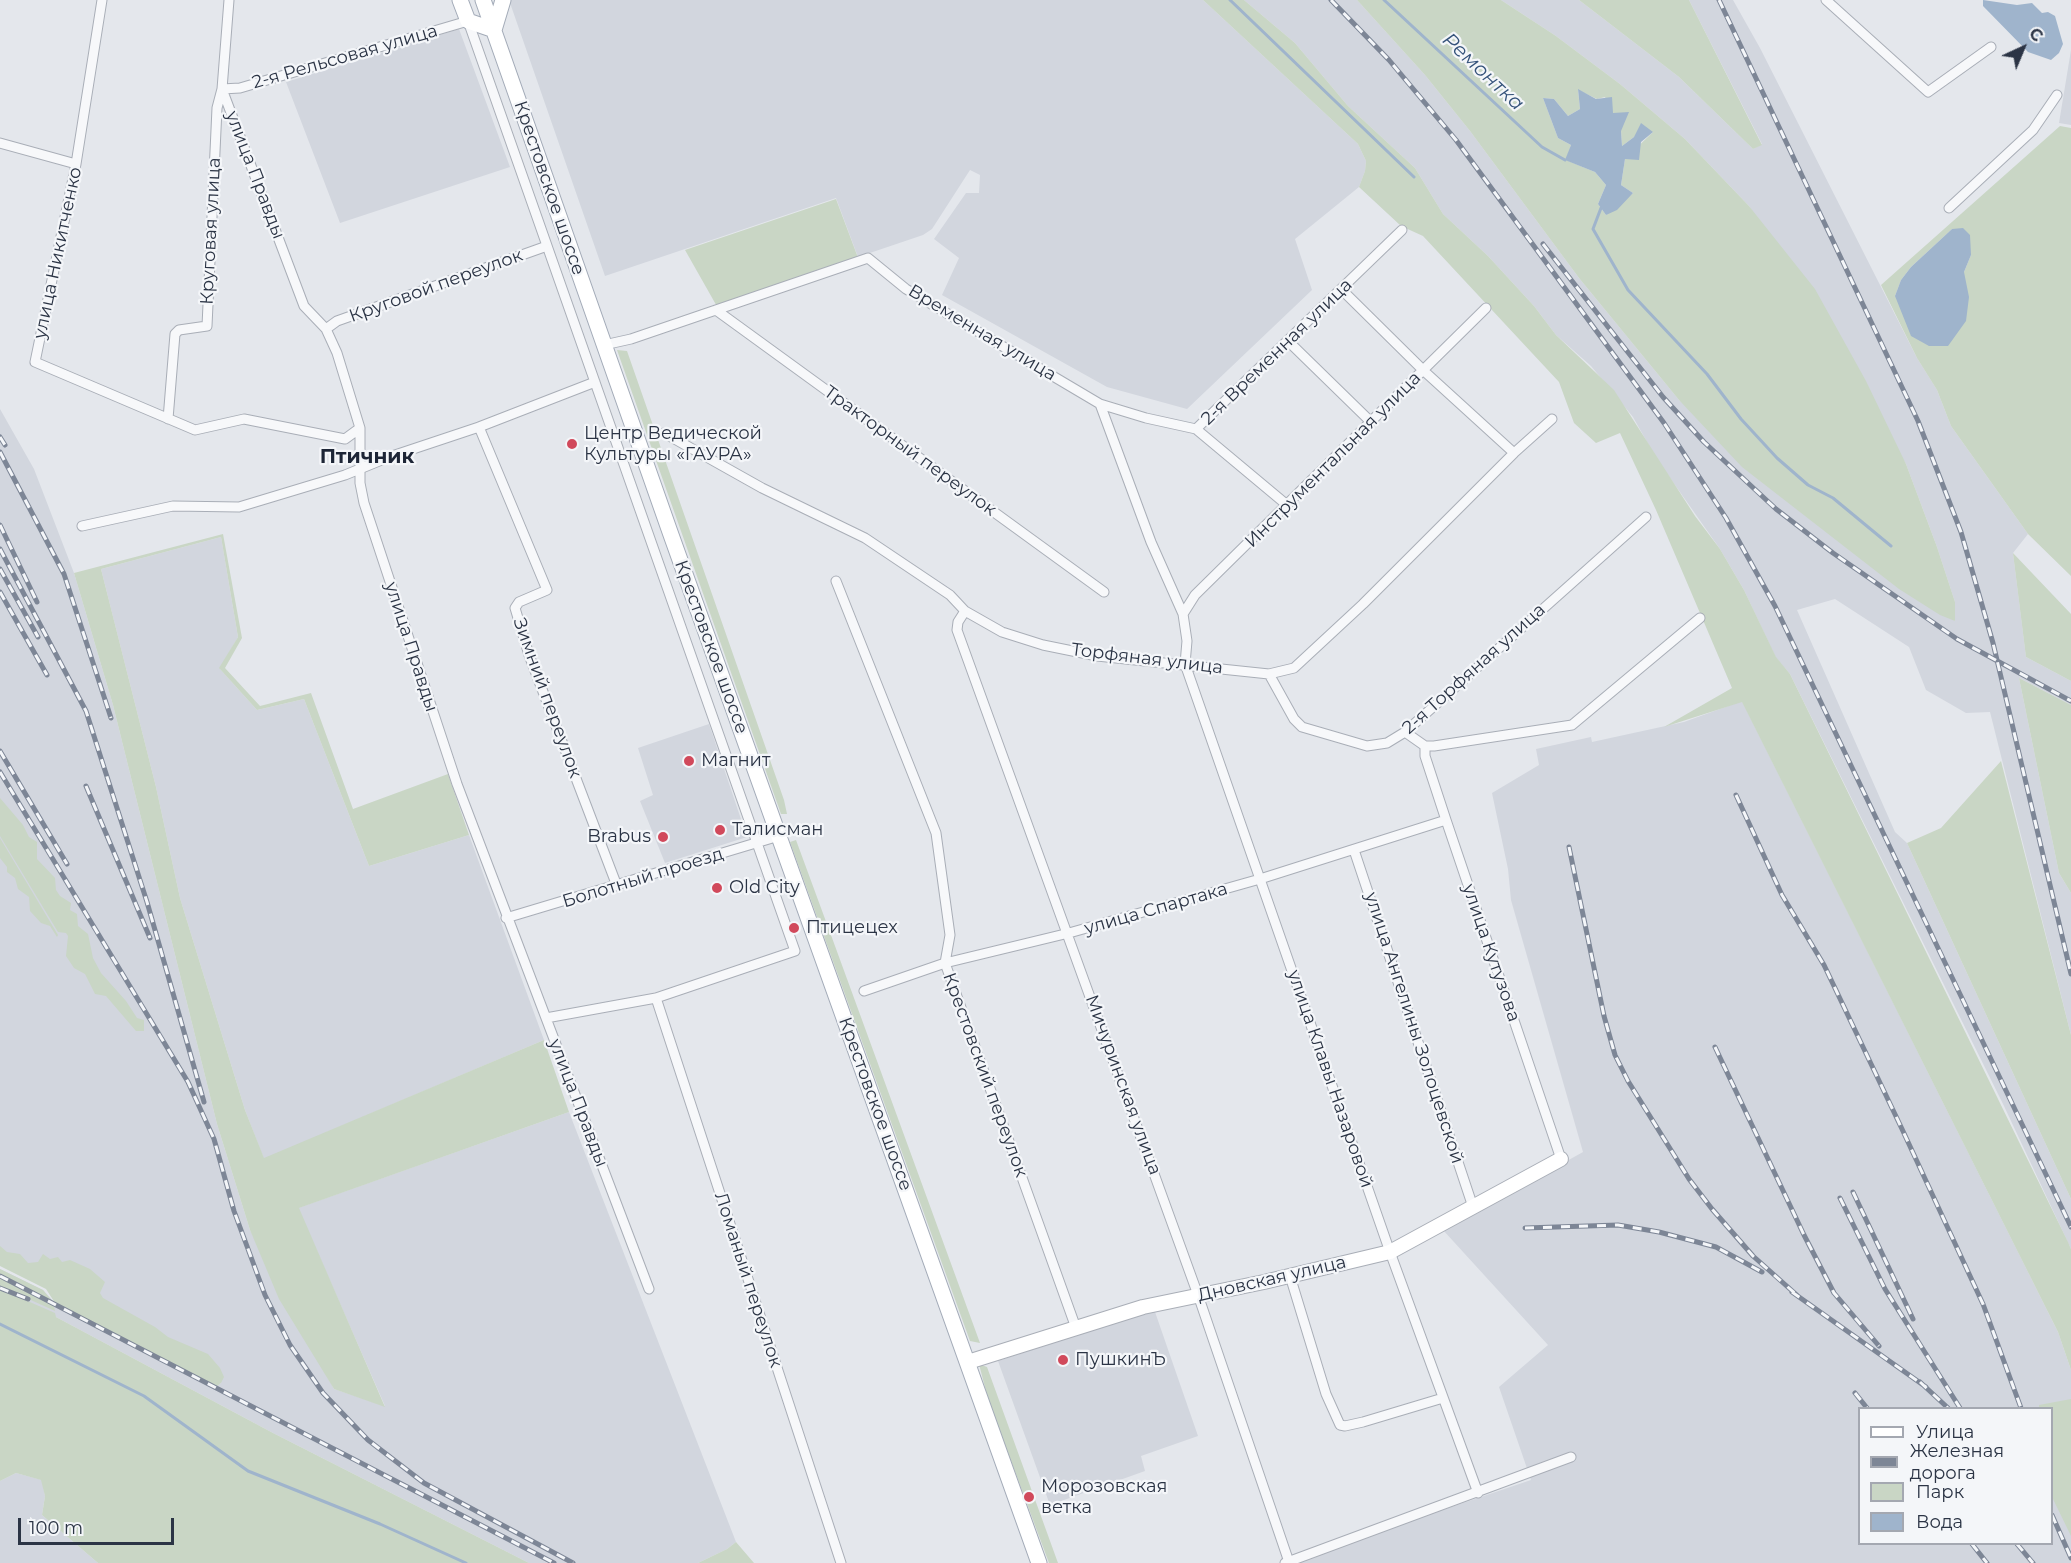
<!DOCTYPE html>
<meta charset="utf-8">
<style>
body{margin:0}
#map{position:relative;width:2071px;height:1563px;overflow:hidden;background:#e4e7ec;font-family:Montserrat,sans-serif}
canvas{display:block}
.legend{position:absolute;left:1858px;top:1407px;width:195px;height:138px;box-sizing:border-box;background:#f4f6f9;border:2px solid #a4a8b1;margin:0;padding:8px 10px;list-style:none;font-size:18px;color:#2b3445}
.legend li{display:flex;align-items:center;gap:12px;height:30px}
.legend b{width:30px;border:2px solid #a4a8b1}
.north{position:absolute;left:1993px;top:18px;width:60px;height:60px;-webkit-text-stroke:4px #f4f6f9;paint-order:stroke;rotate:44deg;font-size:16px;font-weight:700;line-height:24px;text-align:center;color:#2b3445}
.north::after{content:'';display:block;margin:auto;width:21px;height:27px;background:#2b3445;clip-path:polygon(50% 0,100% 100%,50% 72%,0 100%)}
.scale{position:absolute;left:18px;top:1518px;width:156px;height:27px;box-sizing:border-box;border:3px solid #2b3445;border-top:0;padding-left:8px;font-size:18px;line-height:21px;white-space:nowrap;color:#2b3445;-webkit-text-stroke:4px #f4f6f9;paint-order:stroke}
</style>
<div id="map">
<canvas width="2071" height="1563"></canvas>
<ul class="legend">
<li><b style="height:8px;background:#fff"></b>Улица</li>
<li><b style="height:8px;background:#7d8696"></b>Железная дорога</li>
<li><b style="height:16px;background:#c9d6c5"></b>Парк</li>
<li><b style="height:16px;background:#9fb4cc"></b>Вода</li>
</ul>
<div class="north">С</div>
<div class="scale">100 m</div>
</div>
<script>
const ctx = document.querySelector('canvas').getContext('2d');
ctx.lineJoin = 'round';
function fillPath(path, color) { ctx.fillStyle = color; ctx.fill(path, 'evenodd'); }
const shape = rows => new Path2D(rows.map(r => 'M' + r).join(''));
function trace(path, color, width, dash) { ctx.strokeStyle = color; ctx.lineWidth = width; ctx.lineCap = dash ? 'butt' : 'round'; ctx.setLineDash(dash || []); ctx.stroke(path); }
function write(font, color, halo, rows, align = 'center') {
  ctx.font = font + ' Montserrat,sans-serif'; ctx.lineWidth = 4.5; ctx.setLineDash([]); ctx.textBaseline = 'middle'; ctx.strokeStyle = halo; ctx.fillStyle = color; for (const [text, x, y, turn = 0] of rows) {
    ctx.save(); ctx.translate(x, y); ctx.rotate((+turn || 0) * Math.PI / 180); ctx.textAlign = isNaN(turn) ? turn : align; if (halo) ctx.strokeText(text, 0, 0); ctx.fillText(text, 0, 0); ctx.restore();
  }
}
const built = shape([
 [509,0,1203,0,1358,144,1366,161,1365,171,1359,187,1295,239,1312,290,1187,409,1107,387,942,295,959,258,934,239,966,193,979,193,980,175,970,170,932,229,923,235,858,257,836,198,605,276],
 [1244,0,1357,0,1425,75,1470,131,1579,278,1679,400,1955,621,1955,602,1937,547,1906,464,1749,206,1685,139,1620,84,1556,36,1501,0,1579,0,1679,77,1753,149,1762,144,1689,0,1733,0,1760,48,1917,358,1937,390,1951,426,2028,534,2013,553,2026,657,2071,681,2071,705,2019,678,2059,873,2071,893,2071,1035,1990,712,1966,713,1926,690,1909,647,1835,599,1797,610,1895,832,1907,843,2071,1199,2071,1249,2004,1106,1790,674,1776,658,1744,590,1720,549,1656,458,1633,417,1591,366,1556,335,1534,306,1488,256,1443,214,1415,168,1348,106,1295,43],
 [459,29,510,167,340,223,286,82],
 [2071,50,2071,125,2059,123],
 [0,409,34,469,74,573,113,705,217,1124,250,1230,334,1389,385,1406,298,1208,569,1112,736,1542,727,1549,698,1563,529,1563,273,1433,56,1317,0,1294,0,1269,43,1290,55,1303,215,1387,221,1383,0,1259],
 [221,537,238,637,220,669,257,710,304,699,369,866,469,835,544,1040,264,1159,245,1110,180,898,156,787,101,569],
 [1742,701,2058,1332,2071,1370,2071,1563,1286,1563,1531,1480,1499,1387,1548,1345,1443,1230,1583,1152,1511,900,1508,869,1492,793,1539,765,1536,749,1591,737,1592,742,1684,722],
 [1860,1408,2052,1408,2052,1544,1860,1544],
 [709,724,747,837,665,863,640,801,653,795,638,748],
 [1154,1309,1198,1436,1141,1456,1145,1471,1050,1505,998,1361],
 [16,1473,42,1480,45,1496,42,1515,98,1563,0,1563,0,1481]
]);
const green = shape([
 [1203,0,1244,0,1295,43,1348,106,1415,168,1443,214,1488,256,1534,306,1556,335,1614,390,1695,516,1720,549,1744,590,1776,657,1790,674,2068,1242,2071,1249,2071,1370,2058,1332,1742,702,1664,727,1732,688,1656,510,1620,433,1596,443,1574,423,1559,382,1423,236,1401,226,1359,187,1365,171,1366,161,1358,144],
 [1357,0,1501,0,1556,36,1620,84,1685,139,1749,206,1815,289,1866,381,1906,464,1937,547,1955,602,1955,621,1940,615,1899,589,1742,467,1679,400,1579,278,1470,131,1425,75],
 [1578,90,1597,99,1605,97,1621,131,1622,146,1634,137,1653,132,1625,159,1621,185,1633,193,1606,215,1598,204,1606,185,1595,172,1566,160,1571,145,1558,138,1543,98,1554,99,1568,116,1580,109],
 [1579,0,1689,0,1762,145,1753,149,1679,77],
 [2060,126,2071,128,2071,576,2028,534,1951,426,1937,390,1917,358,1881,285],
 [1952,229,1971,255,1964,272,1895,296,1901,280,1911,267],
 [836,199,860,263,719,310,685,250],
 [617,350,627,351,784,800,787,814,781,814],
 [223,534,242,638,225,668,260,706,311,693,353,809,448,774,469,835,369,866,304,699,257,710,219,668,238,637,221,537,101,569,156,787,180,898,245,1110,264,1158,544,1040,569,1112,299,1208,385,1407,334,1389,279,1299,250,1230,217,1124,113,705,74,573],
 [2013,553,2071,614,2071,681,2026,657],
 [2019,678,2071,705,2071,893,2059,873],
 [2001,761,2071,1035,2071,1199,1907,843,1941,828],
 [0,798,23,825,29,837,37,842,37,859,55,878,56,890,60,896,71,903,70,910,77,914,78,926,88,934,93,958,101,973,126,1001,137,1018,144,1020,144,1031,136,1031,106,996,95,994,85,974,74,968,66,956,68,936,66,933,58,932,0,836],
 [0,838,58,935,57,937,50,926,41,923,30,911,29,897,18,889,15,878,7,872,7,867,0,858],
 [796,840,835,946,980,1343,970,1341,790,842],
 [0,1246,7,1252,20,1254,28,1263,38,1262,43,1254,50,1259,58,1257,62,1262,70,1260,90,1269,105,1282,100,1293,103,1298,155,1327,168,1337,208,1354,220,1368,224,1377,221,1383,216,1387,55,1303,46,1289,0,1266],
 [0,1269,43,1290,54,1303,0,1275],
 [0,1278,54,1306,55,1311,0,1286],
 [0,1289,55,1313,56,1317,71,1325,273,1433,529,1563,98,1563,42,1515,45,1496,41,1480,16,1473,0,1481],
 [979,1364,987,1367,1058,1563,1049,1563,988,1399],
 [2071,1399,2071,1536,2053,1499,2052,1408,2039,1408,2039,1405],
 [736,1542,754,1563,698,1563,727,1549]
]);
const water = shape([
 [1983,0,2017,5,2032,3,2042,13,2048,12,2055,16,2063,44,2059,53,2051,60,2028,52,1983,6],
 [1578,89,1596,99,1612,97,1613,113,1629,112,1621,131,1622,146,1634,137,1641,123,1653,132,1641,142,1639,160,1625,159,1621,185,1633,193,1617,210,1606,215,1598,204,1606,185,1595,172,1565,160,1571,145,1558,138,1543,98,1554,99,1568,116,1580,109],
 [1963,228,1970,235,1971,255,1964,272,1969,297,1966,321,1948,346,1929,346,1911,336,1895,296,1901,280,1911,267,1952,229]
]);
const stream = shape([
 [1230,0,1414,177],
 [1384,0,1542,147,1565,160],
 [1601,208,1593,229,1628,290,1707,374,1741,419,1777,458,1808,485,1833,498,1891,546],
 [0,1324,144,1396,248,1471,380,1524,466,1563]
]);
const street = shape([
 [102,0,76,164,35,362,195,430,244,419,345,439,360,428],
 [229,0,222,89,304,306,326,329,337,353,360,428,360,483,364,503,457,784,649,1289],
 [1826,0,1928,92,1991,47],
 [0,143,76,164],
 [1949,208,2033,130,2057,95],
 [1342,290,1424,371,1514,453],
 [716,310,1104,592],
 [326,329,337,321,547,246],
 [1288,341,1371,422],
 [604,345,631,339,868,258,906,289,1100,404,1151,542,1183,614,1187,641,1185,664,1390,1252,1478,1493],
 [1100,404,1146,418,1196,429,1402,230],
 [168,419,175,334,179,330,207,326,217,108,222,89,240,88,468,21,795,951,656,998,546,1018],
 [479,427,547,590,519,602,515,608,529,655,617,886],
 [1196,429,1287,505],
 [664,433,762,488,865,538,950,595,965,611,1002,632,1043,645,1097,656,1269,674,1294,668,1363,604,1514,453,1552,419],
 [82,526,173,506,239,507,345,475,389,457,479,427,595,382],
 [836,581,936,833,950,935,945,963,1076,1328],
 [965,611,958,622,957,630,1198,1295,1289,1562],
 [1183,614,1195,595,1486,308],
 [1269,674,1294,719,1302,727,1367,746,1387,743,1405,732,1646,517],
 [1405,732,1425,746,1434,746,1572,725,1700,618],
 [1425,746,1425,756,1446,820,1561,1159],
 [1354,850,1473,1207],
 [506,918,779,836],
 [864,991,945,963,1069,933,1260,879,1446,820],
 [656,998,841,1563],
 [1290,1276,1326,1394,1340,1425,1345,1426,1363,1422,1443,1398],
 [1285,1563,1571,1457]
]);
const secondary = shape([
 [968,1362,1143,1307,1264,1282,1390,1252,1561,1159]
]);
const primary = shape([
 [460,0,468,21,494,30],
 [483,0,670,532,1039,1563],
 [494,30,503,0]
]);
const rail = shape([
 [1331,0,1389,60,1456,140,1664,423,1726,518,1775,606,2071,1227],
 [1719,0,1918,421,1961,532,1993,643,2071,974],
 [1543,244,1663,397,1704,442,1776,509,1833,553,1957,639,2071,701],
 [0,437,5,445],
 [0,452,64,574,111,718],
 [0,525,37,602],
 [0,549,86,711,147,902,204,1102],
 [0,569,38,637],
 [0,592,47,675],
 [0,751,67,864],
 [0,772,188,1082,214,1139,234,1211,265,1295,290,1345,323,1393,368,1440,424,1483,573,1563],
 [86,786,150,938],
 [1736,795,1782,895,1824,965,1902,1129,1983,1304,2021,1408],
 [1569,847,1604,1016,1615,1055,1628,1081,1689,1179,1712,1209,1753,1256,1799,1297],
 [1715,1047,1804,1235,1834,1293,1879,1346],
 [1853,1192,1913,1319],
 [1840,1198,1885,1289,1960,1408],
 [1525,1228,1618,1225,1659,1232,1716,1247,1762,1272],
 [0,1276,554,1563],
 [0,1288,28,1299],
 [1792,1292,1926,1387],
 [1920,1382,1948,1408],
 [1855,1393,1867,1408],
 [2052,1515,2071,1558],
 [1972,1544,1987,1563],
 [2017,1544,2033,1563]
]);
const markers = [
 [572,444,6,"#d1495b"],
 [689,761,6,"#d1495b"],
 [720,830,6,"#d1495b"],
 [663,837,6,"#d1495b"],
 [717,888,6,"#d1495b"],
 [794,928,6,"#d1495b"],
 [1063,1360,6,"#d1495b"],
 [1029,1497,6,"#d1495b"]
];
const streetNames = [
 ["2-я Рельсовая улица",345,57,-16],
 ["улица Правды",255,175,69],
 ["Крестовское шоссе",549,188,71],
 ["Круговая улица",211,231,-87],
 ["улица Никитченко",58,253,-78],
 ["Круговой переулок",436,286,-20],
 ["Временная улица",982,333,31],
 ["2-я Временная улица",1277,352,-44],
 ["Тракторный переулок",910,451,36],
 ["Инструментальная улица",1333,460,-45],
 ["улица Правды",411,647,72],
 ["Крестовское шоссе",711,647,70],
 ["Торфяная улица",1147,659,7],
 ["2-я Торфяная улица",1474,669,-42],
 ["Зимний переулок",547,698,70],
 ["Болотный проезд",643,878,-17],
 ["улица Спартака",1156,909,-16],
 ["улица Кутузова",1491,953,71],
 ["улица Ангелины Золоцевской",1414,1028,72],
 ["Крестовский переулок",985,1075,70],
 ["улица Клавы Назаровой",1330,1079,71],
 ["Мичуринская улица",1123,1085,70],
 ["улица Правды",578,1103,69],
 ["Крестовское шоссе",875,1104,70],
 ["Дновская улица",1272,1279,-13],
 ["Ломаный переулок",748,1280,72]
];
const poiNames = [
 ["Центр Ведической",584,434],
 ["Культуры «ГАУРА»",584,455],
 ["Магнит",701,761],
 ["Талисман",732,830],
 ["Brabus",651,837,"right"],
 ["Old City",729,888],
 ["Птицецех",806,928],
 ["ПушкинЪ",1075,1360],
 ["Морозовская",1041,1487],
 ["ветка",1041,1508]
];
const waterNames = [
 ["Ремонтка",1483,72,43]
];
const neighbourhoodNames = [
 ["Птичник",367,457]
];
fillPath(built, '#d2d6de');
fillPath(green, '#c9d6c5');
fillPath(water, '#9fb4cc');
trace(stream, '#9fb4cc', 3);
trace(street, '#a9aeb7', 11);
trace(secondary, '#a9aeb7', 16);
trace(primary, '#a3abb8', 17);
trace(street, '#f7f8fa', 9);
trace(secondary, '#fff', 14);
trace(primary, '#fff', 15);
trace(rail, '#7d8696', 5);
trace(rail, '#f4f6f9', 3, [9]);
for (const [x, y, r, color] of markers) { const dot = new Path2D(); dot.arc(x, y, r, 0, 2 * Math.PI); ctx.fillStyle = color; ctx.fill(dot); trace(dot, '#f4f6f9', 2); }
write('18px', '#2b3445', '#f4f6f9', streetNames);
write('18px', '#2b3445', '#f4f6f9', poiNames, 'left');
write('italic 20px', '#34527a', '#f4f6f9', waterNames);
write('bold 20px', '#1d2536', '#f4f6f9', neighbourhoodNames);
</script>
